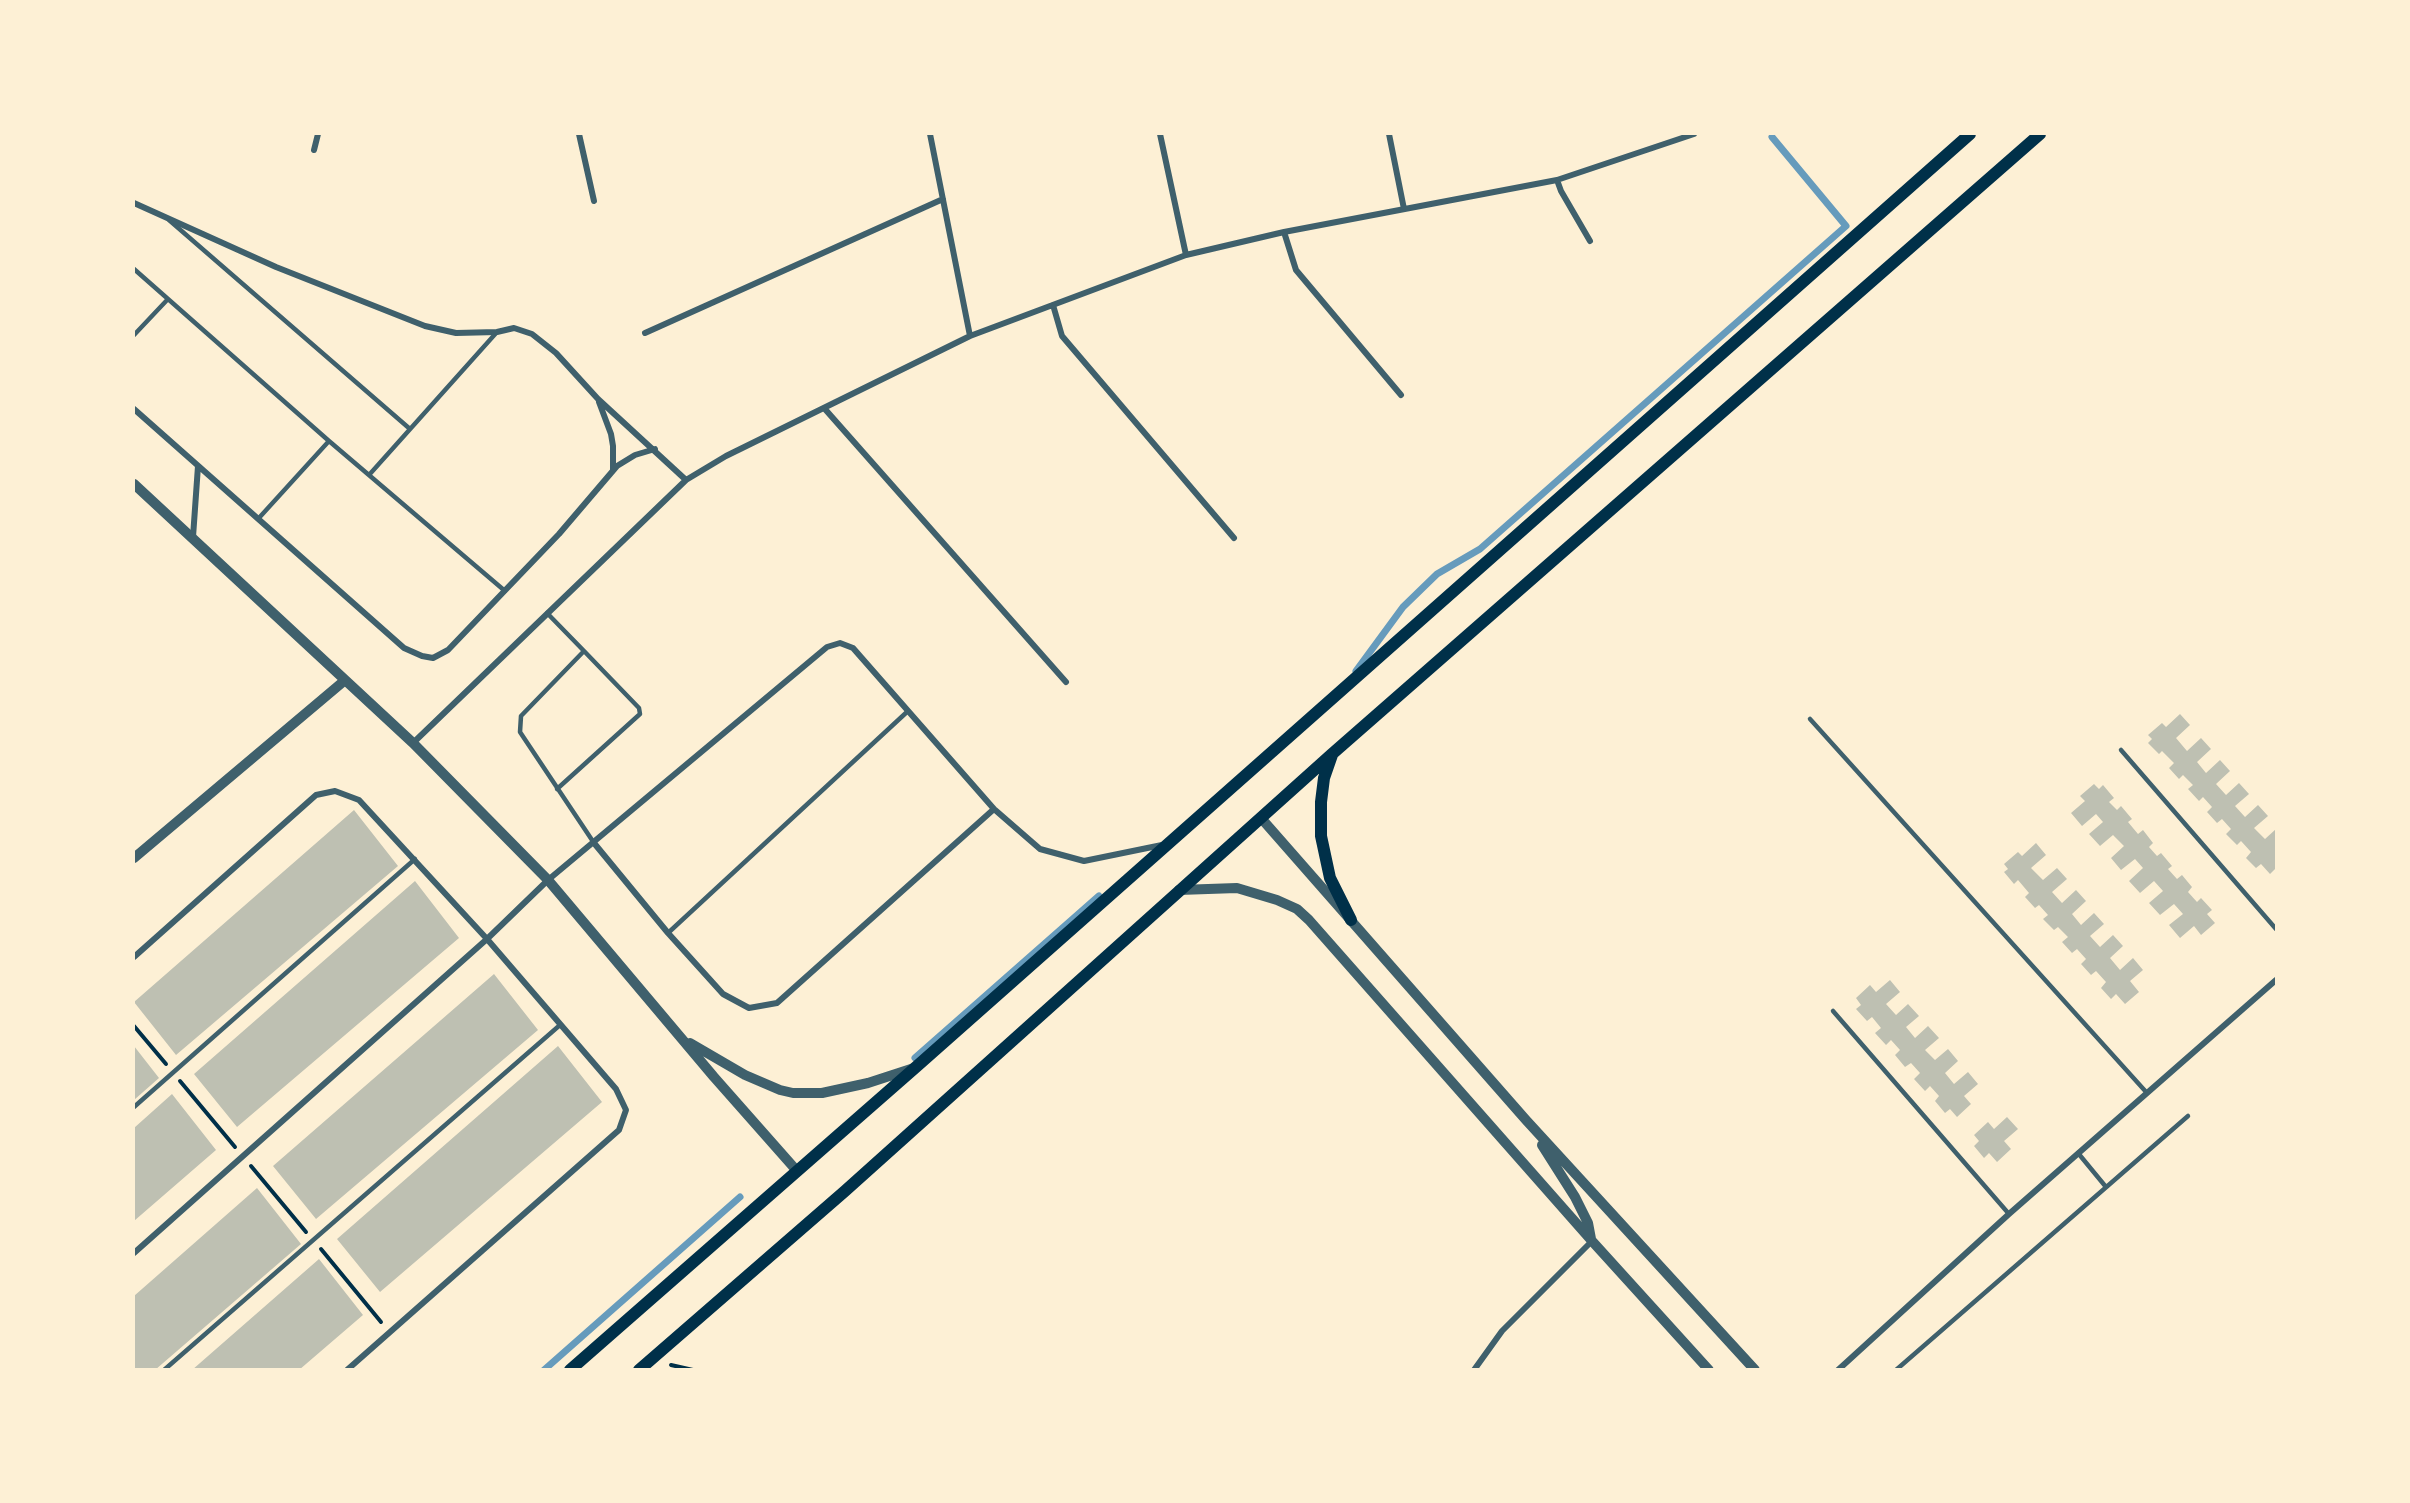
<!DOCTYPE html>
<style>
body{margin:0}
#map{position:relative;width:2410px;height:1503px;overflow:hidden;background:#fdf0d5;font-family:Bitter,serif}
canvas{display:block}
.frame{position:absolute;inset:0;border:135px solid #fdf0d5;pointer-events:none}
</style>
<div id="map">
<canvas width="2410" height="1503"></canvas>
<div class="frame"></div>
</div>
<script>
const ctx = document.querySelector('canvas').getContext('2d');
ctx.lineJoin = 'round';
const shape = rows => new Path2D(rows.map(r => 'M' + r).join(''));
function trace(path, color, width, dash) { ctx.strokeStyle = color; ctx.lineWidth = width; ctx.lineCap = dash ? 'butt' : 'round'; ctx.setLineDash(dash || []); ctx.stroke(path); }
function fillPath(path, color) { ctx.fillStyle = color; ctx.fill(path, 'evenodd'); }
const stream = shape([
 [1356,671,1403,607,1437,574,1480,549,1846,226,1772,137],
 [915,1058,1099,896],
 [544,1370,740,1197]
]);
const building = shape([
 [2180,714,2190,725,2176,738,2187,751,2201,738,2211,749,2197,762,2206,773,2220,760,2230,771,2216,784,2226,795,2239,783,2249,794,2235,806,2245,817,2258,805,2268,816,2254,828,2265,839,2276,829,2275,851,2276,868,2270,874,2261,864,2256,868,2246,858,2251,852,2241,841,2237,845,2226,834,2231,829,2222,819,2217,823,2207,812,2212,807,2203,797,2199,801,2188,789,2193,785,2183,775,2179,779,2169,768,2174,763,2162,751,2159,754,2148,743,2152,739,2148,735,2162,723,2166,727],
 [2094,784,2099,789,2103,785,2114,798,2109,802,2117,810,2121,806,2132,819,2128,822,2138,834,2143,830,2153,843,2149,847,2157,856,2161,853,2172,866,2168,869,2177,879,2182,875,2192,887,2188,892,2197,902,2201,898,2212,910,2207,914,2215,923,2201,935,2194,926,2180,938,2169,925,2183,914,2174,904,2160,915,2149,903,2163,891,2154,881,2140,893,2129,881,2143,868,2135,859,2121,870,2111,858,2124,846,2113,835,2100,846,2089,834,2103,822,2096,814,2082,826,2071,813,2085,801,2080,796],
 [354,810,398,866,176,1055,134,1002],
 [2036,843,2046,855,2031,868,2043,880,2057,868,2067,879,2052,892,2062,903,2076,890,2086,901,2072,914,2081,925,2094,913,2104,924,2090,936,2100,947,2113,935,2123,946,2110,958,2120,970,2133,958,2143,970,2130,981,2139,992,2125,1004,2116,994,2111,999,2101,988,2106,982,2096,971,2091,975,2081,964,2086,959,2077,949,2072,953,2062,942,2068,937,2058,927,2054,930,2043,919,2048,915,2039,905,2035,908,2025,897,2029,893,2018,880,2014,884,2004,872,2008,869,2004,864,2018,852,2022,856],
 [415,881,459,938,237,1127,194,1074],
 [494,974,538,1030,316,1219,273,1166],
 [1890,980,1900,992,1886,1004,1896,1015,1908,1004,1919,1016,1906,1027,1915,1038,1928,1026,1939,1038,1925,1050,1935,1060,1948,1049,1958,1061,1945,1073,1954,1084,1968,1072,1978,1084,1964,1096,1971,1104,1957,1117,1950,1109,1945,1113,1935,1101,1939,1096,1930,1086,1925,1091,1914,1079,1920,1073,1911,1063,1905,1067,1895,1055,1900,1050,1891,1040,1886,1045,1875,1033,1881,1028,1872,1017,1867,1021,1856,1009,1861,1005,1856,998,1870,985,1876,992],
 [134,1046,159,1078,134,1100],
 [558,1046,602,1102,380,1292,337,1239],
 [172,1094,216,1150,134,1221,134,1128],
 [2007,1117,2018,1129,2004,1141,2011,1149,1997,1162,1989,1153,1984,1158,1974,1146,1979,1141,1974,1135,1988,1122,1994,1129],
 [257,1188,301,1244,155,1370,134,1370,134,1296],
 [319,1259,363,1315,299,1370,192,1370]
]);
const path = shape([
 [134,1026,166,1064],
 [180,1081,235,1147],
 [251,1166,306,1232],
 [321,1249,381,1322],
 [671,1365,693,1370]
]);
const service = shape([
 [169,220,410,429],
 [134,269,329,441,505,591],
 [134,335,168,299],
 [369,475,497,332],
 [258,519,329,441],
 [547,613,584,651,521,716,520,732,594,843],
 [1810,719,2147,1093],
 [2121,750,2276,929],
 [557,789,640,714,639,708,584,651],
 [668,933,908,711],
 [1833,1011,2009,1214],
 [134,1107,415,859],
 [2078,1153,2106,1187],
 [164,1370,560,1025],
 [1896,1370,2188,1116]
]);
const minor = shape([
 [579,134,594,201],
 [930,134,970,336],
 [1160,134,1186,255],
 [1389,134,1404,209],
 [314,150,318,134],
 [1557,180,1561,191,1590,241],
 [134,203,276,267,425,326,456,333,497,332,514,328,532,334,556,353,598,399,686,480],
 [1284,232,1296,270,1401,395],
 [1053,305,1062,336,1234,538],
 [645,333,943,199],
 [599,402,611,434,613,446,613,470],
 [824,408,1066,682],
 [134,409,404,648,422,656,433,658,448,650,559,534,617,466,635,455,655,449],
 [193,537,198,466],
 [413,743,686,480,726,456,970,336,1186,255,1284,232,1557,180,1694,134],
 [594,843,668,933,723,994,749,1008,777,1003,994,809],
 [134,957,316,795,335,791,359,800,487,939,616,1089,626,1110,619,1130,347,1370],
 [134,1253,487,939,548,880,827,647,840,643,853,648,994,809,1040,849,1084,861,1162,845],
 [1474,1370,1502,1331,1592,1241],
 [1838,1370,2009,1214,2276,980]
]);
const tertiary = shape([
 [134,484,413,743,548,880,714,1077,797,1171],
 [1261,818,1526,1120,1755,1370],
 [134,858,344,681],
 [1179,890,1237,888,1277,900,1297,909,1309,920,1592,1241,1709,1370],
 [690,1043,745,1075,780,1090,793,1093,822,1093,868,1083,914,1068],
 [1542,1145,1575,1197,1588,1223,1591,1239]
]);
const secondary = shape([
 [1332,755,1324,778,1321,802,1321,836,1330,878,1351,920],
 [570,1370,916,1067,1970,134],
 [639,1370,845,1191,1332,754,2040,134]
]);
trace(stream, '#669bbc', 7);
fillPath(building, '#bec0b2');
trace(path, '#003049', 4);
trace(service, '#3f606c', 4.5);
trace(minor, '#3f606c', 6);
trace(tertiary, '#3f606c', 10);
trace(secondary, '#003049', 12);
</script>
